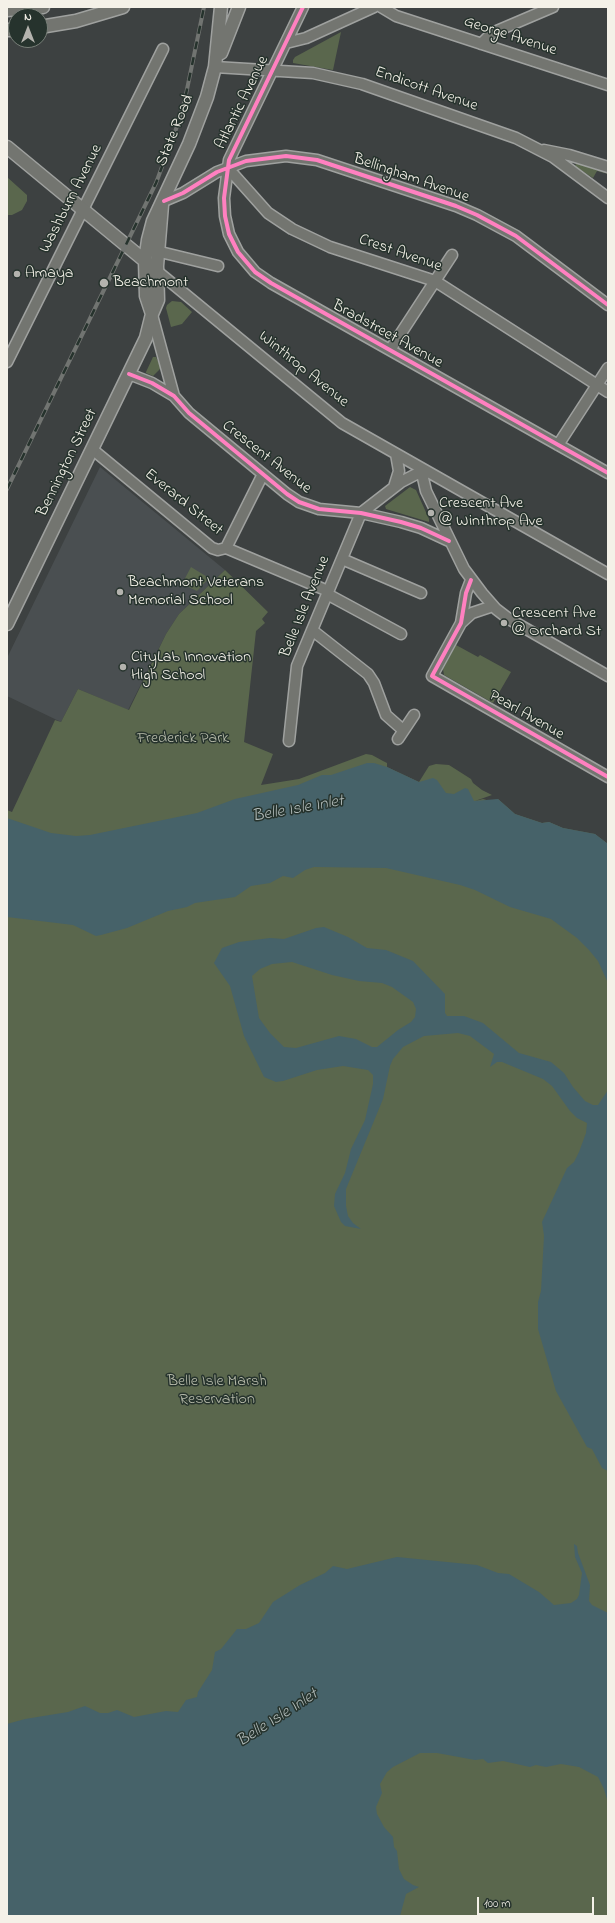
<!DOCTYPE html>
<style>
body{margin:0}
#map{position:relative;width:615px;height:1923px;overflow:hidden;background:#3d4141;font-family:"Indie Flower",sans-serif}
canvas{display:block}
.frame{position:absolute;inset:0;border:8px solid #f4f1e8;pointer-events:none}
.north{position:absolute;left:8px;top:8px;width:40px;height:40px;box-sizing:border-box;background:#26332d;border:1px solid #787f78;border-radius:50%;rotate:0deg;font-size:11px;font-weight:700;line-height:16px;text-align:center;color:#f4f1e8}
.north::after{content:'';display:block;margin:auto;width:14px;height:18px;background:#b4b3ae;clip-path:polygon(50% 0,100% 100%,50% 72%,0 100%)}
.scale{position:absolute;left:477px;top:1897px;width:117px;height:18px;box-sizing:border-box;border:2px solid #f4f1e8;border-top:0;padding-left:5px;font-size:12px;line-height:14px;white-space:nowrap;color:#f4f1e8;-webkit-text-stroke:3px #26332d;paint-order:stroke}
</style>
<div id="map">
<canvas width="615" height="1923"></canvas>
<div class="frame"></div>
<div class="north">N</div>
<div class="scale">100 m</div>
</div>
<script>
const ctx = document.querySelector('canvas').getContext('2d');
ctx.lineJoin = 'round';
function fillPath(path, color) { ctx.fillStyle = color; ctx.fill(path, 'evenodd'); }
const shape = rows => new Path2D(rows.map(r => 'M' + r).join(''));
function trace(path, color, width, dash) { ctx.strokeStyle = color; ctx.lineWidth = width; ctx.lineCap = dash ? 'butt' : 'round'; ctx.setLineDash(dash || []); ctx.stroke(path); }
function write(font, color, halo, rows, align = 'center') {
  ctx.font = font + ' "Indie Flower",sans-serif'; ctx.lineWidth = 3; ctx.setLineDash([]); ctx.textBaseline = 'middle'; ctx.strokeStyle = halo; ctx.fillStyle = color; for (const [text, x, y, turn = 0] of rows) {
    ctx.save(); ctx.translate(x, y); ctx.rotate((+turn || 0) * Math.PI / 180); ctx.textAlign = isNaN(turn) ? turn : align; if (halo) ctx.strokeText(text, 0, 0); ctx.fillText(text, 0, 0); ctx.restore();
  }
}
const built = shape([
 [100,467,225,570,179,614,166,634,128,710,78,689,61,722,7,696,7,658]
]);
const green = shape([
 [341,32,333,70,293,63,293,60,295,57],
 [577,162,608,171,608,174,597,171,593,178,575,166],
 [7,177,27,195,27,201,22,210,12,215,7,215],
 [172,301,181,302,192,312,182,324,171,327,166,308,167,305],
 [153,357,156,357,160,365,160,369,153,376,146,373,146,372],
 [410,487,416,490,429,519,429,522,386,509,385,506],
 [191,567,209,578,197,591,182,584],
 [225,570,268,612,262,619,265,623,256,631,244,742,273,754,261,785,299,779,366,754,372,755,383,761,387,763,387,767,419,782,429,766,436,764,449,765,471,779,473,783,482,790,492,795,475,801,483,799,490,801,498,799,515,814,542,823,549,822,563,828,595,834,608,844,608,1916,96,1916,7,1894,7,810,12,812,55,720,61,722,78,689,129,710,166,634,179,614],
 [456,645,478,657,480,655,511,672,493,703,444,675,443,669]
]);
const water = shape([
 [367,763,374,763,387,767,419,782,433,778,437,780,446,793,454,794,465,788,468,789,474,801,498,799,515,814,542,823,549,822,563,828,595,834,608,844,608,983,598,961,589,950,577,938,551,919,510,907,475,890,460,885,386,868,314,867,305,870,293,878,283,876,270,883,251,886,235,897,195,903,187,907,168,911,127,928,101,935,96,936,73,925,7,917,7,818,51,833,76,836,90,835,197,813,235,799,298,785,322,775,331,775],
 [324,927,348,937,367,948,386,950,413,961,445,994,445,1013,447,1016,464,1016,483,1023,519,1053,551,1062,564,1073,573,1087,585,1101,593,1105,598,1105,608,1090,608,1471,602,1468,592,1449,587,1447,556,1391,538,1329,538,1302,541,1291,544,1236,542,1222,567,1168,574,1162,579,1152,586,1133,587,1123,577,1118,570,1111,552,1086,543,1079,502,1062,497,1062,490,1067,494,1054,470,1036,458,1033,424,1036,403,1047,393,1059,390,1066,383,1099,346,1189,346,1206,348,1216,353,1223,361,1229,345,1226,341,1222,334,1206,335,1194,345,1173,351,1149,365,1120,373,1084,373,1075,368,1070,343,1066,317,1070,283,1081,276,1082,264,1077,244,1036,230,986,214,963,222,948,239,942,270,938,284,939,316,928],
 [292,962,332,975,359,981,382,983,392,987,413,1002,416,1009,415,1017,411,1022,398,1030,377,1047,372,1047,356,1039,339,1036,296,1048,284,1047,270,1033,259,1018,252,976,260,969,272,964],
 [574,1544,577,1546,578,1553,590,1585,589,1601,592,1605,608,1613,608,1803,604,1789,598,1777,579,1767,561,1764,546,1767,536,1765,530,1767,503,1761,488,1763,483,1759,475,1760,437,1753,420,1753,393,1767,387,1772,380,1784,382,1793,376,1807,377,1814,384,1827,393,1837,394,1847,397,1851,399,1869,404,1879,413,1885,419,1887,406,1894,400,1916,7,1916,7,1724,25,1719,68,1712,85,1706,100,1713,108,1713,117,1710,134,1717,166,1711,178,1712,186,1700,197,1697,198,1692,212,1670,215,1652,221,1649,237,1629,246,1629,259,1623,273,1602,300,1585,325,1573,333,1566,347,1569,397,1557,477,1565,498,1573,509,1574,539,1592,554,1605,571,1603,577,1599,579,1595,582,1573,575,1557]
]);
const minor = shape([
 [303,7,229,160,224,198,225,216,229,234,238,252,255,272,271,283,608,473],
 [381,7,396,16,608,85],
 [286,43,306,38,374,7],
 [481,44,492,33,553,7],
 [215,67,313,73,362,84,516,138,553,157,608,198],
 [544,150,569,155,608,167],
 [227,167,268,213,292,229,330,247,435,281,608,392],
 [164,201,183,193,217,172,246,161,286,156,317,160,456,206,477,215,516,236,608,305],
 [152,250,218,266],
 [157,271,342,423,608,574],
 [152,315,174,396],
 [390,350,452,255],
 [7,362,163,49],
 [129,374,152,383,174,396,189,413,287,494,299,502,319,509,361,513,401,522,421,528,449,541],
 [558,445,608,368],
 [92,449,212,548,218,550,226,548,328,591],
 [424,470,423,478,426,491,464,569,482,593,496,609,509,619,608,676],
 [394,487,399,471,396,454],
 [226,548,263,474],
 [342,559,421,593],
 [471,580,466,593,461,623,432,676,608,777],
 [327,594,401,634],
 [461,623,472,613,493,606],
 [312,630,368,674,374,683,386,715,403,730],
 [398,739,414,715],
 [289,741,297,666,361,513,401,482,424,470]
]);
const major = shape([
 [7,10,43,7],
 [40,27,76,21,123,7],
 [7,30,16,30],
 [221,53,239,7],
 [7,147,150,265],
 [152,314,146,296,145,261,148,240,153,221,189,144,207,97,215,67,221,7],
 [7,624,146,338,152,314,158,300,157,266,162,205]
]);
const rail = shape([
 [7,489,156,183,179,121,185,99,204,7]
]);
const cycleway = shape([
 [303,7,229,160,224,198,225,216,229,234,238,252,255,272,271,283,608,473],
 [164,201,183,193,217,172,246,161,286,156,317,160,456,206,477,215,516,236,608,305],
 [129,374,152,383,174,396,189,413,287,494,299,502,319,509,361,513,401,522,421,528,449,541],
 [471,580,466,593,461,623,432,676,608,777]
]);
const markers = [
 [17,274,4,"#b4b3ae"],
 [104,283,5,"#b4b3ae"],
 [431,513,4,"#b4b3ae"],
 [120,592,4,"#b4b3ae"],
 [504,623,4,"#b4b3ae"],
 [123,667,4,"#b4b3ae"]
];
const streetNames = [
 ["George Avenue",510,37,18],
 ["Endicott Avenue",426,90,19],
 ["Atlantic Avenue",243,103,-64],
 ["State Road",176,131,-68],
 ["Bellingham Avenue",411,179,19],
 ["Washburn Avenue",72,199,-63],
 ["Crest Avenue",400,254,19],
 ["Bradstreet Avenue",387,335,29],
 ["Winthrop Avenue",303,370,39],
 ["Crescent Avenue",266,458,38],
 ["Bennington Street",68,463,-64],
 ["Everard Street",183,503,39],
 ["Belle Isle Avenue",306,607,-68],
 ["Pearl Avenue",526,716,30]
];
const poiNames = [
 ["Amaya",25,274],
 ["Beachmont",113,283],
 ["Crescent Ave",439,504],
 ["@ Winthrop Ave",439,522],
 ["Beachmont Veterans",128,583],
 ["Memorial School",128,601],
 ["Crescent Ave",512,614],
 ["@ Orchard St",512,632],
 ["CityLab Innovation",131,658],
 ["High School",131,676]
];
const parkNames = [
 ["Frederick Park",183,739],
 ["Belle Isle Marsh",217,1382],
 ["Reservation",217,1400]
];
const waterNames = [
 ["Belle Isle Inlet",298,810,-10],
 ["Belle Isle Inlet",278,1719,-33]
];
fillPath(built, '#4a4f51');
fillPath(green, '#5a674d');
fillPath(water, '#466269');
trace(minor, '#9fa19f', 13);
trace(major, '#9fa19f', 15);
trace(minor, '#737570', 10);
trace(major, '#737570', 12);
trace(rail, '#717471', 4);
trace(rail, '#26332d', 2.5, [8]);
trace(cycleway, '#ff80c0', 4);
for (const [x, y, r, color] of markers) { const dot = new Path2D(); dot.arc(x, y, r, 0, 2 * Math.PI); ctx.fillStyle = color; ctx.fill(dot); trace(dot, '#26332d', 1.5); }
write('16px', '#f4f1e8', '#26332d', streetNames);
write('16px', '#f4f1e8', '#26332d', poiNames, 'left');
write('16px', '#b8bcab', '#26332d', parkNames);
write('italic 17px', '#afb9b7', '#26332d', waterNames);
</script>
